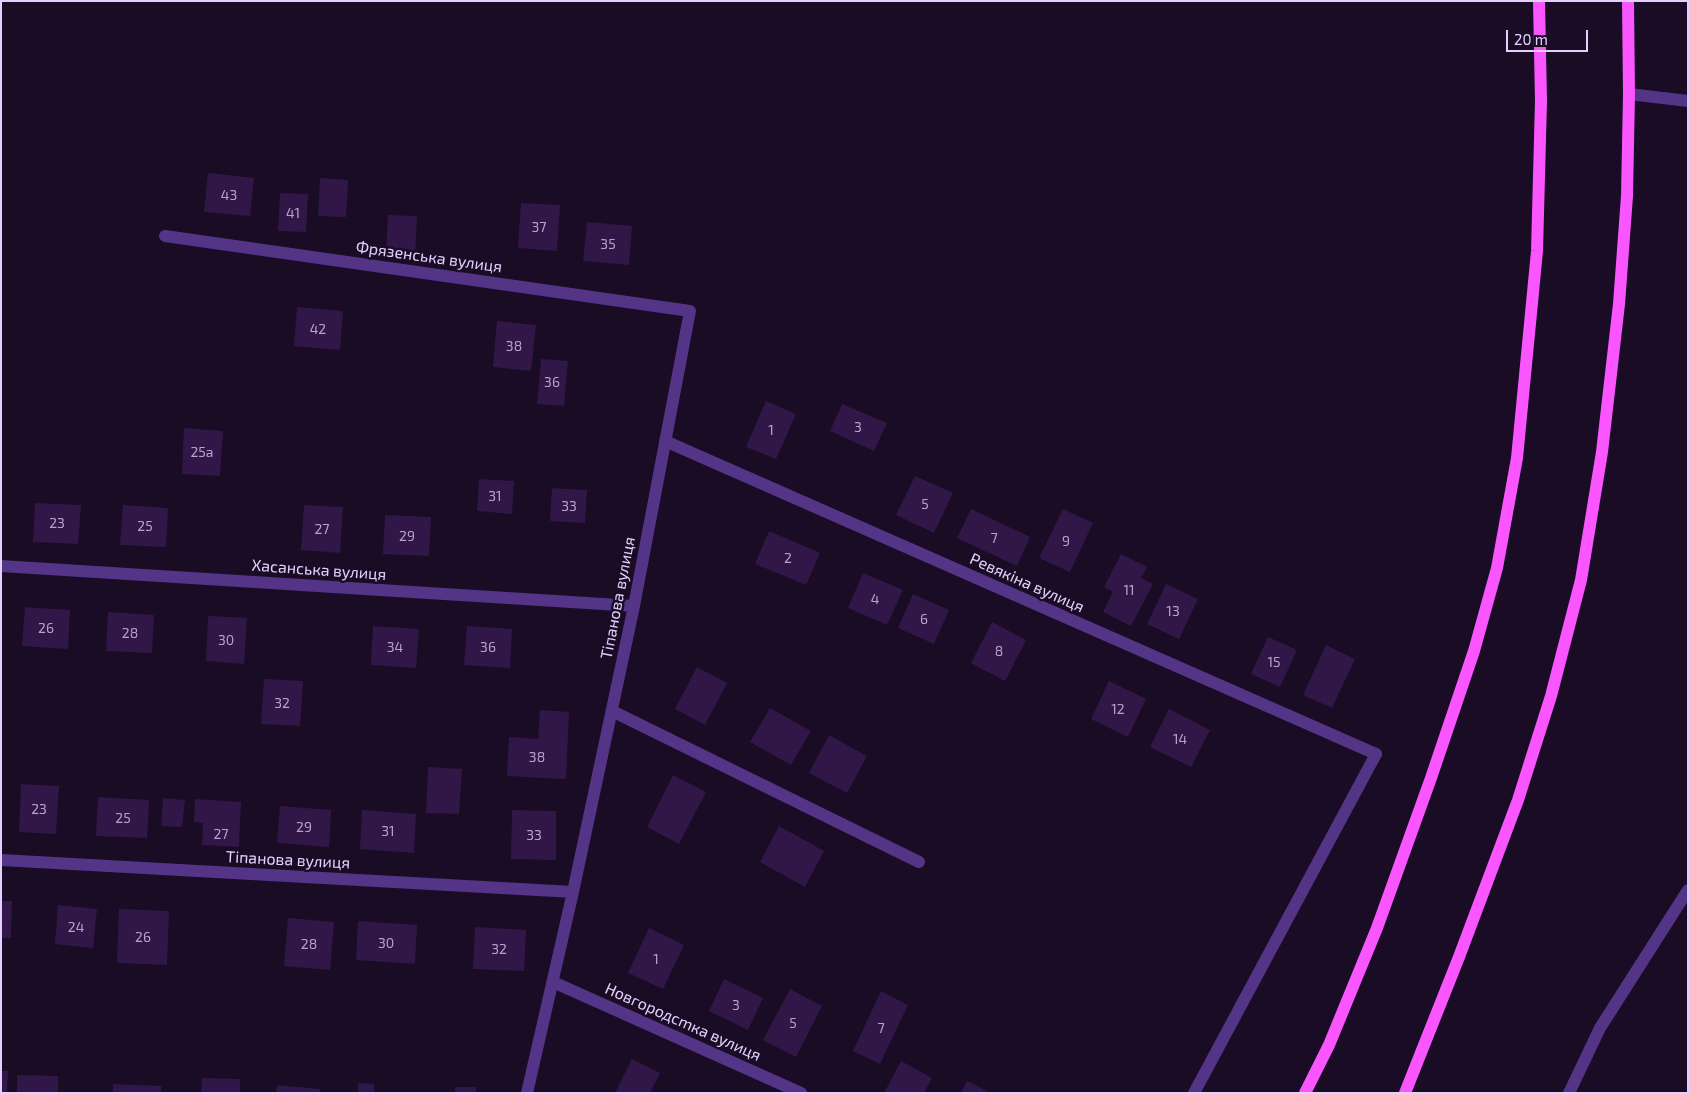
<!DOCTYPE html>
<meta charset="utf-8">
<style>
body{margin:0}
#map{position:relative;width:1689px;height:1094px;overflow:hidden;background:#190c24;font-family:"Exo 2",sans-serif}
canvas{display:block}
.frame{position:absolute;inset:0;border:2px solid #e5cfff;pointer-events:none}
.scale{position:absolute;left:1506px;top:30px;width:82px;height:22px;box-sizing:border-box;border:2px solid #e5cfff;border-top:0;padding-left:6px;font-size:15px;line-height:18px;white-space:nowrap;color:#e5cfff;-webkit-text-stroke:4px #190c24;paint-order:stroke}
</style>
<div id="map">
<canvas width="1689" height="1094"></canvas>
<div class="frame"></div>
<div class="scale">20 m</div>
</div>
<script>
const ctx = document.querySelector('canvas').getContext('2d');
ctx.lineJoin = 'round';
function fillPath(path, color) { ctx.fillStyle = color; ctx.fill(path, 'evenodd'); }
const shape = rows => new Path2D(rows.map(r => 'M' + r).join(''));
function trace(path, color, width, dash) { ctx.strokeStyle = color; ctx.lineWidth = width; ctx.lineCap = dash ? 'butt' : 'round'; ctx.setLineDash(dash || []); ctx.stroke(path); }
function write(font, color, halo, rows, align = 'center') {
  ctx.font = font + ' "Exo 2",sans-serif'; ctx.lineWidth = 5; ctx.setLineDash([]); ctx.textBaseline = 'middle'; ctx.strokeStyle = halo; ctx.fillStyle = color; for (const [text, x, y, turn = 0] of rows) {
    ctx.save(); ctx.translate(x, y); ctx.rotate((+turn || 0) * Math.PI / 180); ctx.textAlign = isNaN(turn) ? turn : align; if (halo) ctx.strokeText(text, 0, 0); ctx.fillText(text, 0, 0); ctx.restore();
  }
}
const building = shape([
 [208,173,254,178,250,216,204,212],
 [320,178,348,180,346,217,318,216],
 [280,193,308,194,306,232,278,231],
 [521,203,560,205,557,251,518,248],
 [388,215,417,216,415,255,386,253],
 [587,222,632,226,629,265,583,261],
 [297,307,343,311,340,350,294,346],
 [497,321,536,325,531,371,493,367],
 [541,359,568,361,564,406,537,404],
 [766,401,796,414,776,459,746,447],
 [842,404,887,423,874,451,830,431],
 [184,428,223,431,220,476,182,474],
 [915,476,953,493,934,533,896,515],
 [479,479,514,481,512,514,477,511],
 [552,488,587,490,585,523,550,521],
 [35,503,81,505,78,544,33,542],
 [123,505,168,508,166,547,120,545],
 [304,505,343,507,340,553,301,550],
 [971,509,1030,537,1017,566,957,538],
 [1063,509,1093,523,1070,572,1039,558],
 [385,515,431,517,429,556,383,554],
 [769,531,820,553,806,585,755,564],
 [1121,554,1147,567,1141,578,1153,584,1131,626,1103,612,1113,592,1104,587],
 [863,573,903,590,887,625,848,608],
 [1166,584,1198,599,1179,639,1147,624],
 [913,594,949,610,934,644,898,628],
 [25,607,70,610,68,649,22,646],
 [108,612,154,615,152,653,106,651],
 [208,616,247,618,244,664,206,661],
 [992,622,1026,640,1005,681,971,663],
 [373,626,419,629,416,668,371,665],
 [467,626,512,629,510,668,464,665],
 [1268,637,1297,650,1280,687,1251,674],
 [1326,645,1355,659,1332,708,1303,695],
 [697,667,727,683,705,725,675,709],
 [264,679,303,681,300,726,261,724],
 [1109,681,1146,699,1128,737,1091,719],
 [770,708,811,731,791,765,750,742],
 [1169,709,1210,730,1191,767,1150,747],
 [540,710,569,712,566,779,507,776,509,737,538,739],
 [829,735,867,756,847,793,809,773],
 [428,767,462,769,459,814,426,813],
 [673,775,706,792,679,844,647,827],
 [21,784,59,786,56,834,19,832],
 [98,797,149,800,147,838,96,836],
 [163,798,185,800,182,827,161,826],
 [195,799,241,802,239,847,202,845,203,823,194,822],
 [280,806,331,810,329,847,277,843],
 [362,810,416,814,414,853,360,849],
 [512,810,556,811,556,860,511,859],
 [779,826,824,851,805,887,760,862],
 [1,901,12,901,11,938,1,938],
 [58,905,97,909,93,948,55,944],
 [119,909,169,911,167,965,117,963],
 [288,918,334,922,330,970,284,966],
 [358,921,417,925,415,964,356,960],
 [475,927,526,930,524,971,473,969],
 [649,928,684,945,663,989,628,973],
 [724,979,763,998,748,1030,709,1011],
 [790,989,822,1006,796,1057,763,1040],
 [881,991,908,1005,880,1064,853,1051],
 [632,1059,660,1073,650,1093,615,1093],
 [901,1061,932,1078,924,1093,884,1093],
 [1,1071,8,1071,7,1093,1,1093],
 [17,1075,58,1076,58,1093,17,1093],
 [202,1078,240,1079,240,1093,201,1093],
 [967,1081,991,1093,961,1093],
 [358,1083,374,1084,374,1093,358,1093],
 [113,1084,161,1086,161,1093,113,1093],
 [277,1085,320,1089,320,1093,276,1093],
 [455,1087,476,1087,476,1093,455,1093]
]);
const service = shape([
 [1629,94,1688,101],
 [612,711,919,862],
 [1194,1093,1376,754]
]);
const minor = shape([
 [165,236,690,311,634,606,573,892,527,1093],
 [665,441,1376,754],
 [1,566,634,606],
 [1,860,573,892],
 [553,982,801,1093]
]);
const tertiary = shape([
 [1569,1093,1600,1028,1688,890]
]);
const primary = shape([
 [1305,1093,1329,1045,1377,928,1431,778,1474,651,1497,568,1517,458,1537,251,1541,101,1539,1],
 [1405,1093,1459,957,1518,800,1551,696,1581,580,1602,452,1619,304,1627,196,1629,94,1628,1]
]);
const numberNames = [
 ["43",229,195],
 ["41",293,213],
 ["37",539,227],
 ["35",608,244],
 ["42",318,329],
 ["38",514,346],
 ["36",552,382],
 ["3",858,427],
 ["1",771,430],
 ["25а",202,452],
 ["31",495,496],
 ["5",925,504],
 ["33",569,506],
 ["23",57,523],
 ["25",145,526],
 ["27",322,529],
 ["29",407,536],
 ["7",994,538],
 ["9",1066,541],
 ["2",788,558],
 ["11",1129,590],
 ["4",875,599],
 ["13",1173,611],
 ["6",924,619],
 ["26",46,628],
 ["28",130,633],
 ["30",226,640],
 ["34",395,647],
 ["36",488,647],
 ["8",999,651],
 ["15",1274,662],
 ["32",282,703],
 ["12",1118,709],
 ["14",1180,739],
 ["38",537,757],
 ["23",39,809],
 ["25",123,818],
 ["29",304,827],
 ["31",388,831],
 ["27",221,834],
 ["33",534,835],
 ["24",76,927],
 ["26",143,937],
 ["30",386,943],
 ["28",309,944],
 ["32",499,949],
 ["1",656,959],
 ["3",736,1005],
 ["5",793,1023],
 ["7",881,1028]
];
const streetNames = [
 ["Фрязенська вулиця",429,257,8],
 ["Хасанська вулиця",319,570,4],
 ["Ревякiна вулиця",1027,583,24],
 ["Тіпанова вулиця",618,598,-79],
 ["Тіпанова вулиця",288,860,3],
 ["Новгородсmка вулиця",683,1022,24]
];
fillPath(building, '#311747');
trace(service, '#533487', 12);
trace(minor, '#533487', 12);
trace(tertiary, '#533487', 12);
trace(primary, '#fa56ff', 12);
write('14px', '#b8a1d1', null, numberNames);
write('16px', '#e5cfff', '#190c24', streetNames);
</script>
